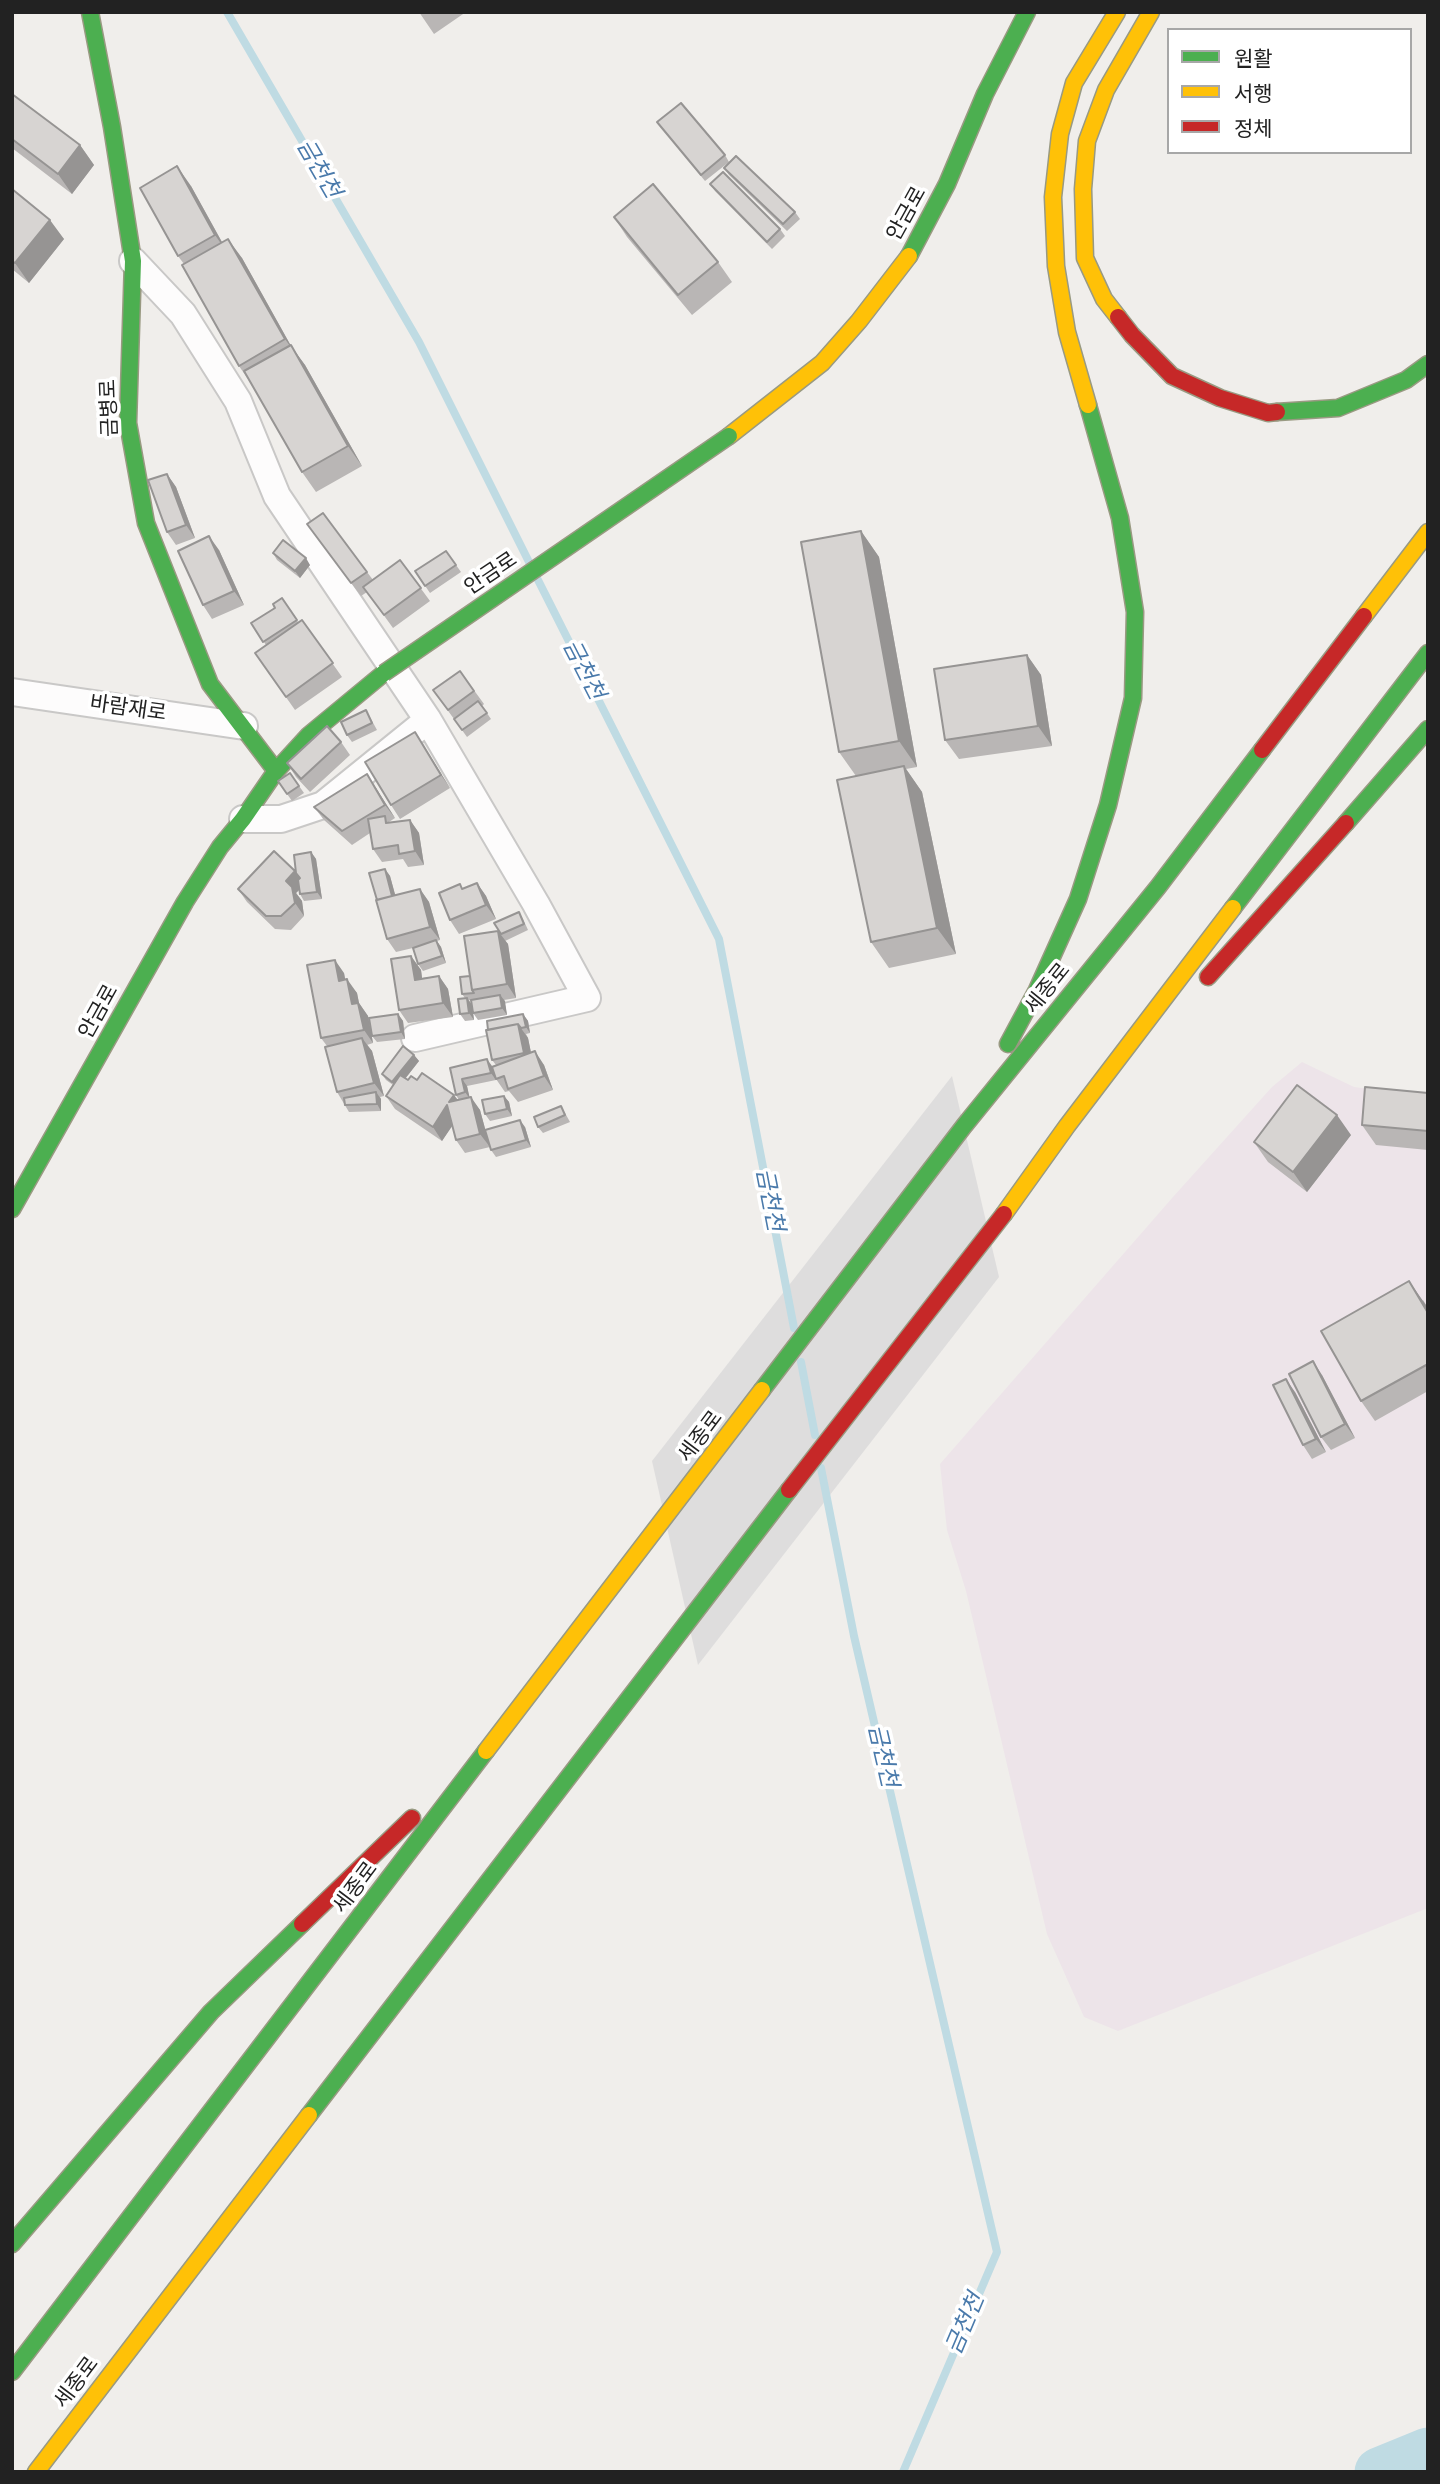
<!DOCTYPE html>
<meta charset="utf-8">
<style>
body{margin:0}
#map{position:relative;width:1440px;height:2484px;overflow:hidden;background:#f0eeeb;font-family:"Space Grotesk","Noto Sans KR",sans-serif}
canvas{display:block}
.frame{position:absolute;inset:0;border:14px solid #222;pointer-events:none}
.legend{position:absolute;left:1167px;top:28px;width:245px;height:126px;box-sizing:border-box;background:#fff;border:2px solid #a7a7a7;margin:0;padding:9px 12px;list-style:none;font-size:21px;color:#222}
.legend li{display:flex;align-items:center;gap:14px;height:35px}
.legend b{width:35px;border:2px solid #a7a7a7}
</style>
<div id="map">
<canvas width="1440" height="2484"></canvas>
<div class="frame"></div>
<ul class="legend">
<li><b style="height:9px;background:#4caf50"></b>원활</li>
<li><b style="height:9px;background:#ffc107"></b>서행</li>
<li><b style="height:9px;background:#c62828"></b>정체</li>
</ul>
</div>
<script>
const ctx = document.querySelector('canvas').getContext('2d');
ctx.lineJoin = 'round';
function fillPath(path, color) { ctx.fillStyle = color; ctx.fill(path, 'evenodd'); }
const shape = rows => new Path2D(rows.map(r => 'M' + r).join(''));
function trace(path, color, width, dash) { ctx.strokeStyle = color; ctx.lineWidth = width; ctx.lineCap = dash ? 'butt' : 'round'; ctx.setLineDash(dash || []); ctx.stroke(path); }
function write(font, color, halo, rows, align = 'center') {
  ctx.font = font + ' "Space Grotesk","Noto Sans KR",sans-serif'; ctx.lineWidth = 7; ctx.setLineDash([]); ctx.textBaseline = 'middle'; ctx.strokeStyle = halo; ctx.fillStyle = color; for (const [text, x, y, turn = 0] of rows) {
    ctx.save(); ctx.translate(x, y); ctx.rotate((+turn || 0) * Math.PI / 180); ctx.textAlign = isNaN(turn) ? turn : align; if (halo) ctx.strokeText(text, 0, 0); ctx.fillText(text, 0, 0); ctx.restore();
  }
}
const industrial = shape([
 [1302,1062,1354,1087,1428,1097,1428,1908,1118,2031,1084,2017,1047,1934,966,1591,947,1530,940,1464,1173,1197,1272,1087]
]);
const pier = shape([
 [952,1076,999,1277,698,1665,652,1461]
]);
const stream = shape([
 [227,12,419,342,529,562],
 [538,580,719,939,794,1328],
 [801,1362,815,1435],
 [821,1468,854,1636,997,2252,903,2472]
]);
const river = shape([
 [1379,2472,1428,2452]
]);
const street = shape([
 [133,261,183,314,238,401,277,496,428,720],
 [12,692,244,726],
 [243,819,281,819,323,805,428,720,536,904,587,998,415,1038]
]);
const fast = shape([
 [90,12,112,127,133,261,128,423,146,523,210,684,276,771],
 [909,256,947,184,985,94,1027,12],
 [1277,412,1338,408,1406,380,1428,364],
 [1346,823,1428,729],
 [1233,908,1428,653],
 [1008,1044,1037,990,1078,899,1108,805,1133,698,1135,612,1120,518,1088,405],
 [12,1209,185,902,220,847,243,819,276,771,309,735,384,673],
 [762,1390,964,1126,1158,887,1262,750],
 [309,2115,789,1490],
 [12,2244,211,2012,302,1924],
 [12,2372,486,1751]
]);
const slow = shape([
 [1118,317,1104,299,1085,258,1083,189,1087,141,1106,90,1151,12],
 [1088,405,1067,332,1056,266,1053,197,1060,134,1074,83,1117,12],
 [729,436,822,363,859,321,909,256],
 [1364,616,1428,532],
 [1004,1214,1067,1126,1233,908],
 [486,1751,762,1390],
 [36,2472,309,2115]
]);
const jam = shape([
 [1118,317,1132,335,1172,376,1220,398,1268,413,1277,412],
 [1262,750,1364,616],
 [1208,977,1346,823],
 [789,1490,1004,1214],
 [302,1924,412,1818]
]);
const fastBridge = shape([
 [384,673,729,436]
]);
const wall = shape([
 [419,12,466,12,434,34],
 [12,94,80,145,94,165,72,194,12,148],
 [657,122,725,155,729,162,705,181],
 [724,168,795,212,800,219,787,231,729,175],
 [710,184,780,229,785,236,772,249,715,191],
 [191,186,222,242,242,258,291,346,305,365,362,466,316,492,302,472,252,385,239,366,184,264,178,256],
 [12,189,64,239,29,283,12,269],
 [614,217,718,262,732,282,692,315,627,237],
 [167,474,176,487,195,538,176,545,167,532],
 [323,513,373,580,400,560,430,601,393,628,367,592,361,596,317,538],
 [861,531,879,557,917,767,906,769,922,792,956,954,889,968,871,942,856,776,839,752],
 [219,550,244,605,212,619,203,605],
 [446,551,461,572,430,593,415,571],
 [273,553,310,565,300,578,277,560],
 [282,598,298,622,302,620,342,677,295,710,255,653,266,645,251,623,275,608],
 [1027,655,1041,675,1052,746,959,759,945,740],
 [460,671,484,704,482,706,491,719,467,737,433,690],
 [366,710,377,730,352,742,347,735],
 [415,732,450,788,400,819,391,805],
 [341,742,350,755,310,792,296,777,287,763],
 [290,773,304,793,292,801,278,781],
 [376,788,395,818,389,822,389,823,410,820,419,833,424,865,408,867,403,859,382,862,373,849,370,833,352,845,324,820,314,807],
 [311,852,316,859,322,899,304,901,300,894,299,890,296,893,302,901,304,916,291,930,275,929,247,902,238,889,296,873],
 [385,869,390,876,395,895,420,889,429,902,440,940,437,941,441,947,446,963,423,971,418,964,417,947,396,952,387,939],
 [477,883,486,896,496,919,459,934,450,920],
 [519,912,523,919,528,930,505,941,508,944,516,998,504,1000,507,1015,478,1020,473,1013,471,1000,469,1000,472,1005,474,1020,465,1021,460,1014,465,998,462,994,470,976,498,931],
 [411,956,421,970,422,978,439,976,448,989,453,1017,408,1023,399,1010],
 [344,973,345,980,357,993,359,1003,368,1016,373,1043,367,1045,372,1051,384,1096,380,1097,381,1099,381,1111,349,1112,337,1092,327,1046,321,1038],
 [398,1014,403,1021,405,1039,377,1042,372,1036],
 [523,1014,528,1021,530,1033,526,1034,528,1038,531,1053,544,1065,553,1090,518,1102,509,1091,505,1092,496,1079,494,1074,496,1080,467,1086,469,1097,480,1110,490,1147,465,1153,456,1140,452,1125,442,1141,395,1109,386,1096,393,1085,386,1080,382,1074,414,1055,419,1061,405,1079,408,1080,417,1080,459,1100,456,1095,450,1068,492,1066,496,1065,492,1060],
 [1428,1093,1428,1150,1376,1145,1362,1125],
 [504,1096,509,1102,512,1116,490,1121,485,1114],
 [561,1106,565,1113,570,1122,543,1133,538,1127],
 [525,1127,531,1147,496,1157,491,1150],
 [1351,1135,1307,1192,1268,1162,1254,1142],
 [1423,1300,1428,1308,1428,1391,1375,1421,1361,1401],
 [1322,1375,1355,1438,1331,1450,1321,1437],
 [1295,1392,1326,1452,1312,1459,1303,1445]
]);
const shadedWall = shape([
 [80,145,94,165,72,194,58,174],
 [177,166,191,186,229,255,215,235],
 [50,220,64,239,29,283,15,263],
 [228,239,242,258,291,346,305,365,362,466,348,446,299,359,285,339],
 [167,474,176,487,195,538,186,525],
 [861,531,879,557,917,767,899,741],
 [209,536,219,550,244,605,234,591],
 [306,558,310,565,300,578,295,571],
 [1027,655,1041,675,1052,746,1038,726],
 [415,732,424,746,450,788,441,775],
 [904,766,922,792,956,954,937,928],
 [367,774,376,788,395,818,385,805],
 [410,820,419,833,424,865,415,851],
 [311,852,316,859,322,899,317,892],
 [385,869,390,876,398,905,393,898],
 [295,871,304,885,296,893,302,901,304,916,295,903,286,881],
 [477,883,486,896,496,919,486,905],
 [420,889,429,902,440,940,430,927],
 [498,931,508,944,516,998,507,984],
 [436,940,441,947,446,963,442,956],
 [411,956,421,970,424,993,415,980],
 [335,960,344,973,348,994,339,981],
 [439,976,448,989,453,1017,443,1003],
 [347,979,357,993,359,1003,368,1016,373,1043,364,1030,352,1004],
 [500,995,505,1001,507,1015,502,1008],
 [467,998,472,1005,474,1020,469,1013],
 [398,1014,403,1021,405,1039,401,1032],
 [523,1014,528,1021,530,1033,526,1027],
 [518,1024,528,1038,534,1067,524,1053],
 [362,1038,372,1051,384,1096,374,1083],
 [535,1051,544,1065,553,1090,544,1076],
 [414,1055,419,1061,397,1089,392,1082],
 [487,1059,492,1066,496,1080,491,1073],
 [462,1079,467,1086,470,1099,465,1092],
 [376,1092,381,1099,381,1111,377,1104],
 [454,1095,464,1108,449,1102],
 [504,1096,509,1102,512,1116,507,1109],
 [471,1097,480,1110,490,1147,480,1134],
 [447,1105,457,1119,442,1141,433,1127],
 [1337,1115,1351,1135,1307,1192,1293,1172],
 [520,1120,525,1127,531,1147,526,1140],
 [1409,1281,1428,1308,1428,1313],
 [1313,1361,1322,1375,1355,1438,1345,1424],
 [1286,1379,1295,1392,1326,1452,1316,1439]
]);
const building = shape([
 [12,94,80,145,58,174,12,139,12,94],
 [681,103,725,155,701,175,657,122,681,103],
 [736,156,795,212,783,224,724,168,736,156],
 [177,166,215,235,178,256,140,188,177,166],
 [723,172,780,229,767,242,710,184,723,172],
 [653,184,718,262,678,295,614,217,653,184],
 [12,189,50,220,15,263,12,261,12,189],
 [228,239,285,339,239,366,182,265,228,239],
 [291,345,348,446,302,472,244,371,291,345],
 [167,474,186,525,167,532,148,480,167,474],
 [323,513,367,572,351,583,307,524,323,513],
 [861,531,899,741,839,752,801,542,861,531],
 [209,536,234,591,203,605,178,551,209,536],
 [283,540,306,558,295,571,273,553,283,540],
 [446,551,456,565,425,586,415,571,446,551],
 [400,560,421,588,384,615,363,587,400,560],
 [282,598,297,620,263,642,251,623,275,608,273,604,282,598],
 [302,620,333,663,286,697,255,653,302,620],
 [1027,655,1038,726,945,740,934,669,1027,655],
 [460,671,474,691,448,710,433,690,460,671],
 [478,701,487,713,462,730,454,719,478,701],
 [366,710,372,723,347,735,341,722,366,710],
 [327,726,341,742,301,779,287,763,327,726],
 [415,732,441,775,391,805,365,762,415,732],
 [904,766,937,928,871,942,837,780,904,766],
 [290,773,299,786,287,794,278,781,290,773],
 [367,774,385,805,342,831,314,807,367,774],
 [385,816,386,823,410,820,415,851,399,854,398,845,373,849,368,819,385,816],
 [274,851,295,871,286,881,292,887,295,903,281,916,266,916,238,889,274,851],
 [311,852,317,892,300,894,298,880,300,878,296,873,294,855,311,852],
 [385,869,392,896,377,900,369,873,385,869],
 [477,883,486,905,450,920,439,893,460,884,462,889,477,883],
 [420,889,430,927,387,939,376,900,420,889],
 [519,912,524,924,501,934,494,923,519,912],
 [498,931,507,984,472,990,464,936,498,931],
 [436,940,442,956,418,964,413,948,436,940],
 [411,956,415,980,439,976,443,1003,399,1010,391,959,411,956],
 [335,960,339,981,347,979,352,1004,358,1003,364,1030,321,1038,307,965,335,960],
 [470,976,472,990,474,993,462,994,460,977,470,976],
 [500,995,502,1008,473,1013,471,1000,500,995],
 [467,998,469,1013,460,1014,458,999,467,998],
 [398,1014,401,1032,372,1036,369,1018,398,1014],
 [523,1014,526,1027,521,1028,518,1024,488,1030,487,1021,523,1014],
 [518,1024,524,1053,492,1060,486,1030,518,1024],
 [362,1038,374,1083,337,1092,325,1047,362,1038],
 [403,1046,414,1055,392,1082,382,1074,403,1046],
 [535,1051,544,1076,508,1089,504,1076,496,1079,492,1067,535,1051],
 [487,1059,491,1073,462,1079,465,1092,456,1095,450,1068,487,1059],
 [422,1073,454,1095,449,1102,471,1097,480,1134,456,1140,447,1105,433,1127,386,1096,400,1075,408,1080,411,1076,417,1080,422,1073],
 [1297,1085,1337,1115,1293,1172,1254,1142,1297,1085],
 [1365,1087,1428,1093,1428,1131,1362,1125,1365,1087],
 [376,1092,377,1104,345,1105,344,1098,376,1092],
 [504,1096,507,1109,485,1114,482,1100,504,1096],
 [561,1106,565,1115,538,1127,534,1117,561,1106],
 [520,1120,526,1140,491,1150,485,1130,520,1120],
 [1409,1281,1428,1313,1428,1364,1361,1401,1321,1331,1409,1281],
 [1313,1361,1345,1424,1321,1437,1289,1374,1313,1361],
 [1286,1379,1316,1439,1303,1445,1273,1385,1286,1379]
]);
const streetNames = [
 ["안금로",907,214,-61],
 ["금병로",110,408,-92],
 ["안금로",491,574,-34],
 ["바람재로",128,709,8],
 ["세종로",1048,989,-51],
 ["안금로",99,1012,-61],
 ["세종로",701,1437,-53],
 ["세종로",356,1888,-53],
 ["세종로",77,2383,-53]
];
const waterNames = [
 ["금천천",318,169,60],
 ["금천천",583,670,63],
 ["금천천",769,1200,79],
 ["금천천",882,1756,77],
 ["금천천",966,2324,-67]
];
fillPath(industrial, '#ede4e9');
fillPath(pier, '#dedddd');
trace(stream, '#bfdbe3', 8);
trace(river, '#bfdbe3', 49);
trace(street, '#c9c8c7', 30);
trace(fast, '#999a82', 19);
trace(slow, '#999a82', 19);
trace(jam, '#999a82', 19);
trace(street, '#fdfcfc', 26);
trace(fast, '#4caf50', 16);
trace(slow, '#ffc107', 16);
trace(jam, '#c62828', 16);
trace(fastBridge, '#999a82', 19, []);
trace(fastBridge, '#4caf50', 16);
fillPath(wall, '#b9b6b5');
fillPath(shadedWall, '#969493');
fillPath(building, '#d7d4d2');
trace(building, '#969493', 2);
write('21px', '#222', '#fff', streetNames);
write('italic 23px', '#4a7aab', '#fff', waterNames);
</script>
